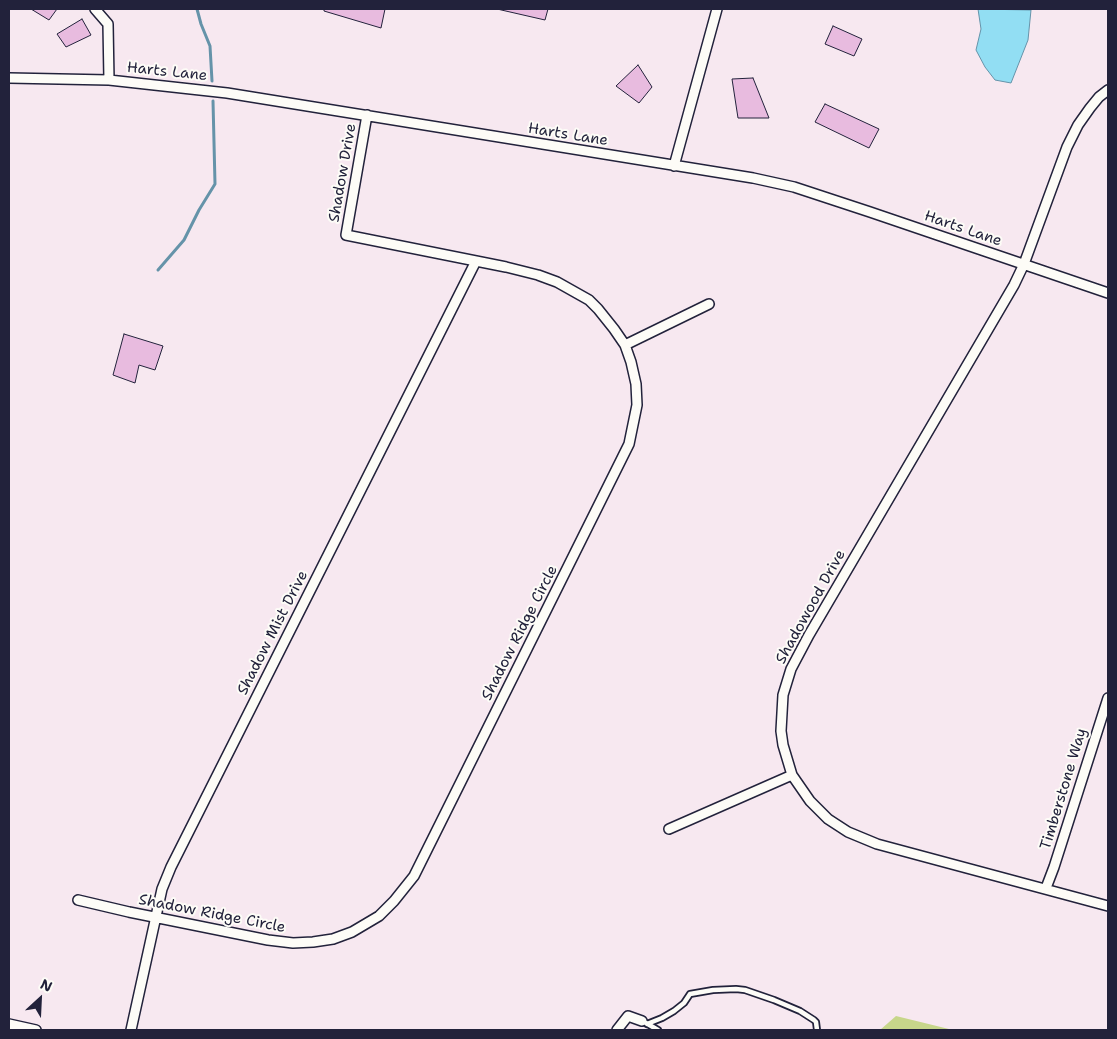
<!DOCTYPE html>
<style>
body{margin:0}
#map{position:relative;width:1117px;height:1039px;overflow:hidden;background:#f7e8f0;font-family:"Shantell Sans",sans-serif}
canvas{display:block}
.frame{position:absolute;inset:0;border:10px solid #22223b;pointer-events:none}
.north{position:absolute;left:15px;top:974px;width:50px;height:50px;-webkit-text-stroke:4px #fdfcf7;paint-order:stroke;rotate:25deg;font-size:14px;font-weight:700;line-height:20px;text-align:center;color:#22223b}
.north::after{content:'';display:block;margin:auto;width:18px;height:22px;background:#22223b;clip-path:polygon(50% 0,100% 100%,50% 72%,0 100%)}
</style>
<div id="map">
<canvas width="1117" height="1039"></canvas>
<div class="frame"></div>
<div class="north">N</div>
</div>
<script>
const ctx = document.querySelector('canvas').getContext('2d');
ctx.lineJoin = 'round';
function fillPath(path, color) { ctx.fillStyle = color; ctx.fill(path, 'evenodd'); }
const shape = rows => new Path2D(rows.map(r => 'M' + r).join(''));
function trace(path, color, width, dash) { ctx.strokeStyle = color; ctx.lineWidth = width; ctx.lineCap = dash ? 'butt' : 'round'; ctx.setLineDash(dash || []); ctx.stroke(path); }
function write(font, color, halo, rows, align = 'center') {
  ctx.font = font + ' "Shantell Sans",sans-serif'; ctx.lineWidth = 4; ctx.setLineDash([]); ctx.textBaseline = 'middle'; ctx.strokeStyle = halo; ctx.fillStyle = color; for (const [text, x, y, turn = 0] of rows) {
    ctx.save(); ctx.translate(x, y); ctx.rotate((+turn || 0) * Math.PI / 180); ctx.textAlign = isNaN(turn) ? turn : align; if (halo) ctx.strokeText(text, 0, 0); ctx.fillText(text, 0, 0); ctx.restore();
  }
}
const green = shape([
 [896,1016,953,1030,880,1030]
]);
const water = shape([
 [978,9,1031,10,1028,40,1011,83,995,80,985,67,976,50,981,29,978,9]
]);
const stream = shape([
 [197,9,201,24,210,46,212,81],
 [158,270,184,240,199,210,215,184,213,101]
]);
const building = shape([
 [31,9,57,9,49,20,31,9],
 [324,9,385,9,381,28,324,11,324,9],
 [497,9,548,9,545,20,497,9],
 [82,19,91,35,66,47,57,34,82,19],
 [833,26,862,39,854,56,825,44,833,26],
 [638,65,652,87,639,103,616,86,638,65],
 [753,78,769,118,738,118,732,79,753,78],
 [825,104,879,129,869,148,815,122,825,104],
 [124,334,163,346,155,370,139,365,135,383,113,375,124,334]
]);
const lane = shape([
 [646,1023,658,1030],
 [647,1024,662,1018,674,1011,684,1003,690,994,713,990,736,989,745,990,774,1000,800,1011,814,1020,816,1022,817,1030]
]);
const street = shape([
 [95,9,108,24,109,80],
 [9,78,109,80,227,93,753,178,794,187,870,212,1108,293],
 [1108,90,1099,97,1090,108,1078,125,1067,147,1024,264,1014,285,809,635,791,669,783,695,781,731,783,745,792,775,810,801,828,819,848,832,877,844,1108,906],
 [674,166,717,9],
 [625,345,709,304],
 [669,829,792,775],
 [1046,888,1054,867,1108,698],
 [78,900,129,912,268,940,293,943,313,942,333,939,352,932,379,916,394,901,414,876,629,444,637,405,636,384,631,362,625,345,614,329,598,309,589,300,557,282,538,275,506,267,346,235,367,115],
 [9,1024,36,1030],
 [131,1030,162,889,171,867,476,261],
 [617,1030,628,1016,642,1021]
]);
const streetNames = [
 ["Harts Lane",167,72,6],
 ["Harts Lane",568,135,9],
 ["Shadow Drive",343,173,-80],
 ["Harts Lane",963,229,19],
 ["Shadowood Drive",811,607,-61],
 ["Shadow Mist Drive",273,633,-63],
 ["Shadow Ridge Circle",520,633,-63],
 ["Timberstone Way",1064,789,-73],
 ["Shadow Ridge Circle",212,914,11]
];
fillPath(green, '#c7d68a');
fillPath(water, '#92def3');
trace(water, '#6593a9', 1);
trace(stream, '#6593a9', 3);
fillPath(building, '#e8bbdf');
trace(building, '#22223b', 1);
trace(lane, '#22223b', 8);
trace(street, '#22223b', 12);
trace(lane, '#fdfcf7', 4.5);
trace(street, '#fdfcf7', 9);
write('15px', '#22223b', '#fdfcf7', streetNames);
</script>
